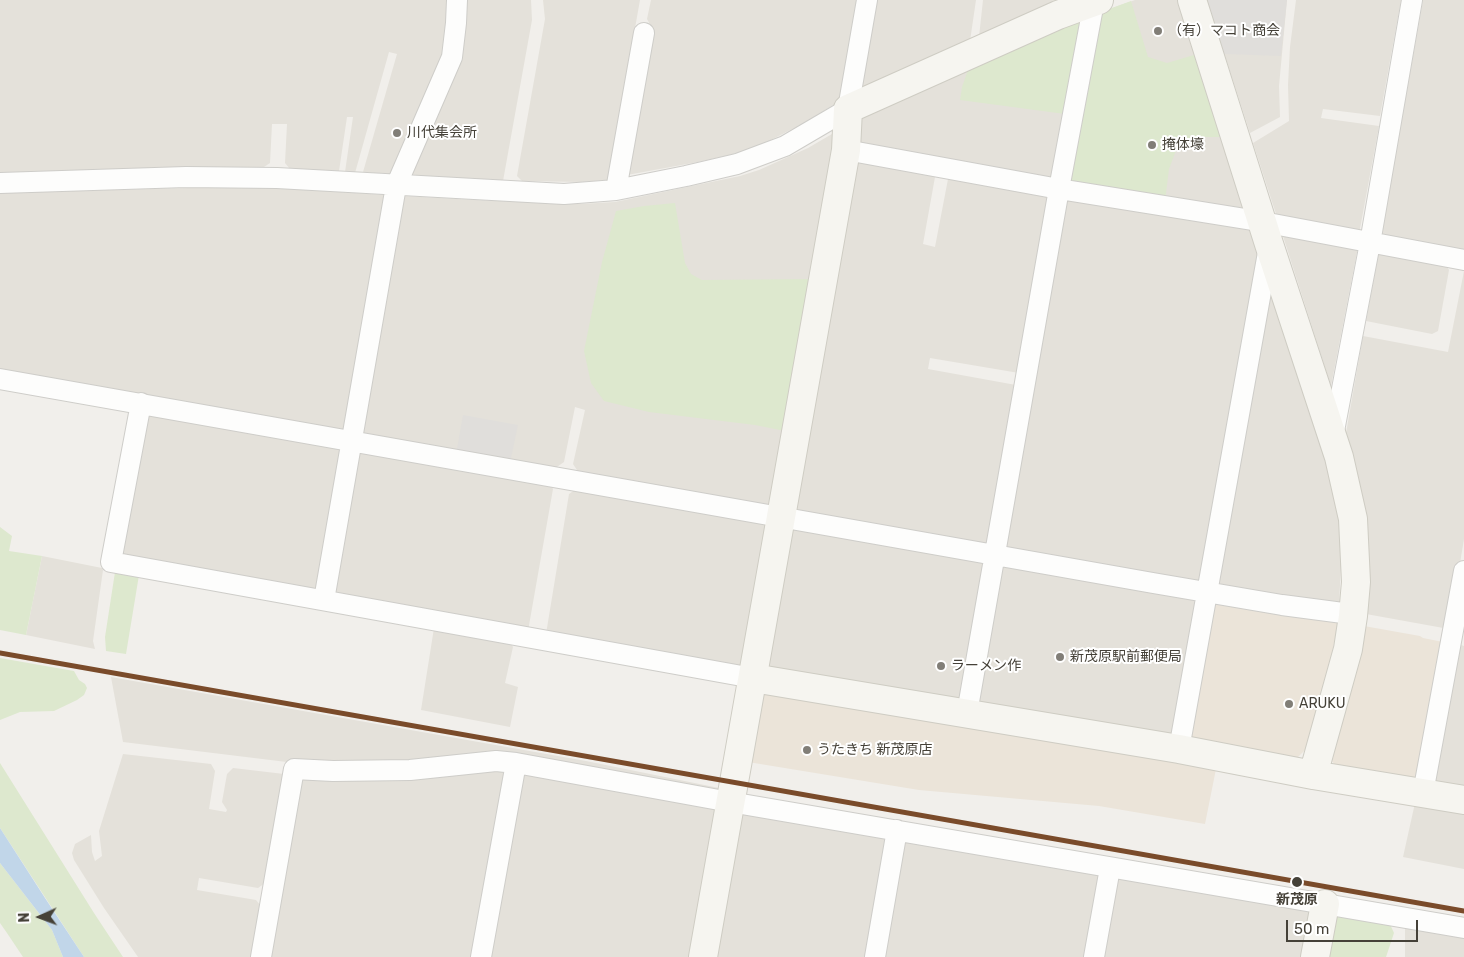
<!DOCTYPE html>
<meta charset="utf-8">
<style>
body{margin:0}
#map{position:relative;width:1464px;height:957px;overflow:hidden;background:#f1efeb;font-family:Rubik,sans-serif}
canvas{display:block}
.north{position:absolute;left:15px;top:892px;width:50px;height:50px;-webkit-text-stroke:4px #fff;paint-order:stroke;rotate:268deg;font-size:14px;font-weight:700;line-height:20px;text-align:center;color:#454138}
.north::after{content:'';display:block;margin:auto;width:18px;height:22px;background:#454138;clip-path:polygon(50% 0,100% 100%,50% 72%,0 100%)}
.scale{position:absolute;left:1286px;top:920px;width:132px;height:22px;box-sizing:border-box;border:2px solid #454138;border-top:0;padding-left:6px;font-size:15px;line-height:18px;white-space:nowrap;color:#454138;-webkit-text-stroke:4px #fff;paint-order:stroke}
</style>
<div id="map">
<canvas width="1464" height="957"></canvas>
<div class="north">N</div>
<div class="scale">50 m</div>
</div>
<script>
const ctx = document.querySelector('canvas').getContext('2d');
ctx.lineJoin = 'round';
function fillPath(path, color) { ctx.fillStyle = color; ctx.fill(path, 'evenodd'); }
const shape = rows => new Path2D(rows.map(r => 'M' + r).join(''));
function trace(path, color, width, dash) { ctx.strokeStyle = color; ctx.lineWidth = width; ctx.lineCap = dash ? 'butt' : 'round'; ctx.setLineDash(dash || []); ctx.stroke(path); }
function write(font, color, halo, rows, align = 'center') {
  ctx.font = font + ' Rubik,"Noto Sans JP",sans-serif'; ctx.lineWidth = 4; ctx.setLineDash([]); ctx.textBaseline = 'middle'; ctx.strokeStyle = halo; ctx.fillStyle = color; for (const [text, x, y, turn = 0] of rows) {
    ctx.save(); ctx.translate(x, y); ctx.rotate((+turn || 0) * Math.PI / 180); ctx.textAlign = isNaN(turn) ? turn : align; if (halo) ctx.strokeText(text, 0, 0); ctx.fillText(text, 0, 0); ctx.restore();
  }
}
const residential = shape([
 [0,0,451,0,447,52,395,175,363,172,397,54,389,52,355,173,345,172,353,117,347,117,339,171,290,169,285,163,287,124,272,124,270,163,264,167,176,167,0,173],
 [462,0,531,0,532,20,503,181,407,176],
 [543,0,640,0,608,180,581,182,522,181,517,176,545,19],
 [651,0,858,0,841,100,806,122,763,144,734,154,698,162,627,175,654,32,647,19],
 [875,0,976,0,970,41,860,91],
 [983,0,1059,0,979,37],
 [1135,0,1177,0,1244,211,1166,196,1101,12],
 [1207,0,1287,0,1279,86,1280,117,1250,133],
 [1296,0,1401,0,1380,116,1323,109,1321,118,1379,126,1359,234,1278,220,1253,143,1289,121,1288,85,1290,47],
 [1423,0,1464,0,1464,252,1381,237],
 [1082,20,1053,181,857,146,862,117],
 [832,134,837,138,771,502,767,506,581,476,573,464,585,410,575,407,564,462,551,471,366,438,360,430,404,196,475,200,580,204,615,202,740,176,759,170,808,148],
 [855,157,932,171,935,177,923,244,935,247,948,179,1051,192,1019,373,930,358,928,369,1016,385,987,548,792,514],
 [225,187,282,188,385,195,347,427,338,433,0,373,0,193],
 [1068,195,1251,227,1259,256,1200,584,1004,550],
 [1282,233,1358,247,1331,386],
 [1379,251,1445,263,1449,270,1438,331,1432,334,1366,321],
 [1464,271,1464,539,1449,629,1366,614,1369,572,1367,528,1359,481,1346,433,1363,336,1448,352],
 [1270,289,1325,455,1337,504,1340,530,1341,565,1339,605,1217,587],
 [144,410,336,444,342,452,318,591,122,556],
 [364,449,548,481,553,489,528,631,332,593,356,455],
 [579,487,763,522,767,527,742,669,546,634,569,494],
 [790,525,985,559,960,702,767,669],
 [42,556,102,568,103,570,93,641,95,649,26,635],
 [1002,562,1198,596,1174,738,980,706,977,701],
 [434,628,510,642,513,647,505,683,518,687,510,727,421,710],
 [1461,645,1464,646,1464,789,1431,783,1456,648],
 [111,677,586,761,724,789,724,791,563,766,295,763,123,742],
 [123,754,211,764,215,771,209,809,226,812,227,810,222,802,227,774,233,768,284,774,265,883,258,888,199,878,197,890,256,900,261,906,252,957,138,957,104,908,74,860,72,853,75,844,91,835,92,852,95,861,102,856,99,831],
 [503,768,505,775,472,957,271,957,302,775],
 [525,772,715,805,718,810,692,957,489,957,521,776],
 [1415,803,1464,811,1464,869,1403,857],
 [739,813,887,836,867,957,713,957],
 [904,840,1102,873,1087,957,883,957],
 [1118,875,1313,909,1305,957,1103,957],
 [1405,925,1464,935,1464,957,1405,957]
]);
const commercial = shape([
 [1214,598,1339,618,1332,653,1306,749,1296,759,1190,740],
 [1364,626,1420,636,1423,638,1443,642,1421,782,1337,768,1332,761,1359,662],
 [765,691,1216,769,1205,824,1099,806,919,790,748,762,759,697]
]);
const green = shape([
 [1131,1,1148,57,1167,63,1194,55,1221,137,1192,137,1182,142,1175,153,1169,169,1165,201,1069,183,1101,12],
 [1082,20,1065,114,960,100,962,87,968,70],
 [675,203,685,263,691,274,702,280,812,279,785,431,755,425,649,412,604,401,591,383,584,351,602,262,616,211,644,206],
 [0,527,12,536,9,551,42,556,26,635,0,630],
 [115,572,139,575,126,654,106,651,105,637],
 [0,658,74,671,79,680,85,684,87,688,84,695,77,700,54,711,20,712,0,720],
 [0,763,94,913,123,957,84,957,0,828],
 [0,863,52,930,63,957,23,957,7,933,0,923],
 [1333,912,1389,922,1394,933,1386,957,1329,957,1327,955]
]);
const parking = shape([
 [1207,0,1287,0,1281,56,1224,54],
 [463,415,518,425,510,463,456,454]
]);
const water = shape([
 [0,828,45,898,84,957,63,957,52,930,0,863]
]);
const street = shape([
 [846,150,1059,189,1252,220,1464,260],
 [0,183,186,177,277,178,564,194,616,190,686,176,737,164,785,146,848,109,867,0],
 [616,190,644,33],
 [0,379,1153,583,1282,605,1343,613,1353,616],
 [141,403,111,562,753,678],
 [1333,436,1370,243,1412,0],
 [324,600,396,186,452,57,456,23,457,0],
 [967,713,1059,189,1094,2],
 [1179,749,1269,247],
 [1423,793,1464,571],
 [261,957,294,769,333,771,410,770,496,761,516,763,730,802,1464,928],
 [481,957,516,763],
 [875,957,897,830],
 [1094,957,1110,868]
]);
const secondary = shape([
 [1192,0,1269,244,1339,457,1353,519,1356,582,1353,616,1348,649,1313,775],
 [753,678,1179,749,1313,775,1464,800],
 [703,957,846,150,848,109,1058,15,1099,0],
 [1315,957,1325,904]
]);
const rail1 = shape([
 [0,653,1464,911]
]);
const markers = [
 [1158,31,5,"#817e77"],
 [397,133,5,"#817e77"],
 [1152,145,5,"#817e77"],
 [1060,657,5,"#817e77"],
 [941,666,5,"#817e77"],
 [1289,704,5,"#817e77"],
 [807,750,5,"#817e77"],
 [1297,882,6,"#454138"]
];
const poiNames = [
 ["（有）マコト商会",1168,31],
 ["川代集会所",407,133],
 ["掩体壕",1162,145],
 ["新茂原駅前郵便局",1070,657],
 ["ラーメン作",951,666],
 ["ARUKU",1299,704],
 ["うたきち 新茂原店",817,750]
];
const stopNames = [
 ["新茂原",1297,900]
];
fillPath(residential, '#e4e1da');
fillPath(commercial, '#ebe4d9');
fillPath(green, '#dde8ce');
fillPath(parking, '#e0dedb');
fillPath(water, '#c1d6e9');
trace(street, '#cecdc9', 22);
trace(secondary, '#ceccc3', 30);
trace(street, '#fdfdfc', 20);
trace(secondary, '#f6f5f0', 28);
trace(rail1, '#7a4b2a', 5);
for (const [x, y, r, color] of markers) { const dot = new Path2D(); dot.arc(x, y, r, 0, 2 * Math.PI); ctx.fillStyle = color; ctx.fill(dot); trace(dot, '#fff', 2); }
write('14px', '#454138', '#fff', poiNames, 'left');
write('bold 14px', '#454138', '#fff', stopNames);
</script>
